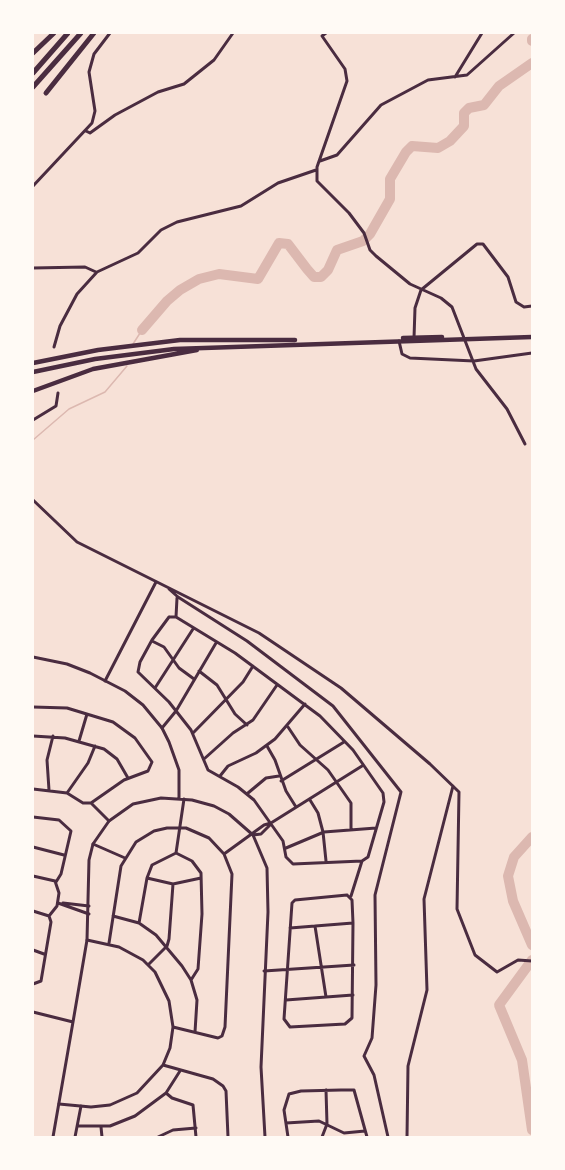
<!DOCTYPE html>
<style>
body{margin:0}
#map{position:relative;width:565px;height:1170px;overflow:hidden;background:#f7e1d7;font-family:Montserrat,sans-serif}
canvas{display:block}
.frame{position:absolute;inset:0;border:34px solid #fffaf5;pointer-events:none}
</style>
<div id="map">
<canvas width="565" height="1170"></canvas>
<div class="frame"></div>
</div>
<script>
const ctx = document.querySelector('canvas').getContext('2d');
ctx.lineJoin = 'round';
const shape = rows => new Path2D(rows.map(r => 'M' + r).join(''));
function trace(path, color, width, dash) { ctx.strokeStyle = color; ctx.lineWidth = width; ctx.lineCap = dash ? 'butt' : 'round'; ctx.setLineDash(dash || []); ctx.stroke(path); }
const stream = shape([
 [133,344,142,330],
 [33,440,69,409,105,392,127,366]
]);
const river = shape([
 [532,39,532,41],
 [142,330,167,301,180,290,199,279,219,274,258,279,279,243,288,244,307,269,314,277,321,277,328,270,337,250,363,241,370,234,390,199,390,179,406,152,412,146,438,148,450,141,464,126,464,113,469,108,484,105,499,86,532,63],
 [532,837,514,857,508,876,513,901,532,945],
 [532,960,499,1005,522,1060,532,1130]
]);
const minor = shape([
 [326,33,322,36,345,69,347,81,317,167,317,181,349,213,364,233,370,250,376,256,410,284,441,298,452,307,476,369,507,409,525,444],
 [455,77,482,33],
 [86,131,90,133,115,115,158,92,184,84,214,60,233,33],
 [320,161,337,155,381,105,428,80,467,75,514,33],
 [33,186,92,123,95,111,89,72,94,54,110,33],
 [33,268,85,267,96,272],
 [414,338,415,308,421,290,477,244,483,244,508,277,516,302,524,307,532,306],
 [399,341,402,354,410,358,474,361,532,353],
 [54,347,60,326,77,294,97,272,138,253,161,230,177,222,241,206,278,183,316,170],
 [33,420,56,406,58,393],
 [33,500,77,542,259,633,341,688,430,764,459,792,457,909,475,955,497,972,518,960,532,961],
 [169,589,178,597,247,641,333,706,401,792,375,895,376,985,372,1038,364,1056,374,1075,388,1137],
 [169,617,176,617,235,653,320,716,353,750,383,793,384,802,368,857,362,861,293,864,286,857,283,841,254,800,238,787,208,770,191,730,169,702,138,672,140,662,152,640,169,617],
 [176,617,177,598],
 [152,641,164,647,179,668,194,679],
 [199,671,217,685,235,714,247,725],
 [105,681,156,582],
 [155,688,193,629],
 [33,707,67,708,113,722,135,738,152,762,148,771,124,780,91,803,83,803,67,793,33,789],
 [288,727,300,745,328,770,351,803,351,829],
 [162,728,176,711,216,643],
 [193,733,243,682,253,666],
 [33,736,65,738,104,749,117,759,128,778],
 [79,741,87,714],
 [267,746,275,760,286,791,296,807],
 [204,759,233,733,253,720,277,685],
 [220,776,228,766,256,753,275,739,305,704],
 [281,781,344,742],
 [49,790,47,760,53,736],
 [67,793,88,763,95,746],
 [248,793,266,778,279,776],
 [310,800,318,813,323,832,326,861],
 [91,803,109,821],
 [33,817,59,820,71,831,61,874,56,882],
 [253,835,261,834,271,824],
 [93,844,125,858],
 [33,847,64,855],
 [286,848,324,832,376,828],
 [176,853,184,799],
 [224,854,264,825,271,823,362,766],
 [33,876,55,881,59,893,57,906,49,916,51,922,41,981,33,984],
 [147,878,173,884,201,878],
 [347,895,352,900,353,923,352,1018,345,1024,290,1027,284,1019,292,903,295,900,347,895],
 [351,896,362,861],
 [58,903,89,914],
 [63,903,89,906],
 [33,911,49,916],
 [113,916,139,923,156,935,182,966,191,980,197,1000,195,1032],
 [139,923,147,878,152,865,176,853,192,861,201,873,202,914,198,969,191,980],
 [315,926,326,997],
 [290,928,353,923],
 [87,940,119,947,143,960,155,972,169,1001,173,1027,218,1038,222,1036,225,1027,232,874,224,854,209,838,186,828,167,828,154,831,136,842,121,866,109,943],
 [33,950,44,954],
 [148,965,167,946,169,939,173,884],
 [264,971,354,965],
 [286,1000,353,995],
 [163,1065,213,1079,223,1086,226,1091,228,1137],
 [166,1093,172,1098,193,1105,196,1137],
 [59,1104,91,1107,110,1105,137,1093,163,1065,170,1048,173,1027],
 [286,1123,319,1121,344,1133,365,1131],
 [78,1126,110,1126,135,1116,166,1093,180,1071],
 [101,1127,102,1137],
 [75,1137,81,1106],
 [158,1137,173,1130,196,1128],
 [288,1137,284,1110,289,1094,301,1091,341,1090,354,1090,367,1137],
 [322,1137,327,1124,326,1090],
 [407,1137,408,1066,427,990,424,899,453,786]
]);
const tertiary = shape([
 [33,657,67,664,90,673,125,691,143,705,162,728,169,742,179,770,179,799],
 [33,1012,73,1022,87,940,89,860,93,844,109,821,133,804,161,798,192,800,214,806,229,814,253,835,267,868,268,912,261,1067,265,1137],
 [53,1137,73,1022]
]);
const trunk = shape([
 [403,338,442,337],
 [33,363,98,350,180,340,295,340],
 [33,372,95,359,174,349,532,337],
 [33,391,93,369,197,350]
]);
const motorway = shape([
 [33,53,54,33],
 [33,73,68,33],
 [33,87,81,33],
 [46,93,94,33]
]);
trace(stream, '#dcb8b0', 1.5);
trace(river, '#dcb8b0', 10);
trace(minor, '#4a2c40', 3);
trace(tertiary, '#4a2c40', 3);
trace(trunk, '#4a2c40', 4.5);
trace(motorway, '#4a2c40', 5);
</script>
